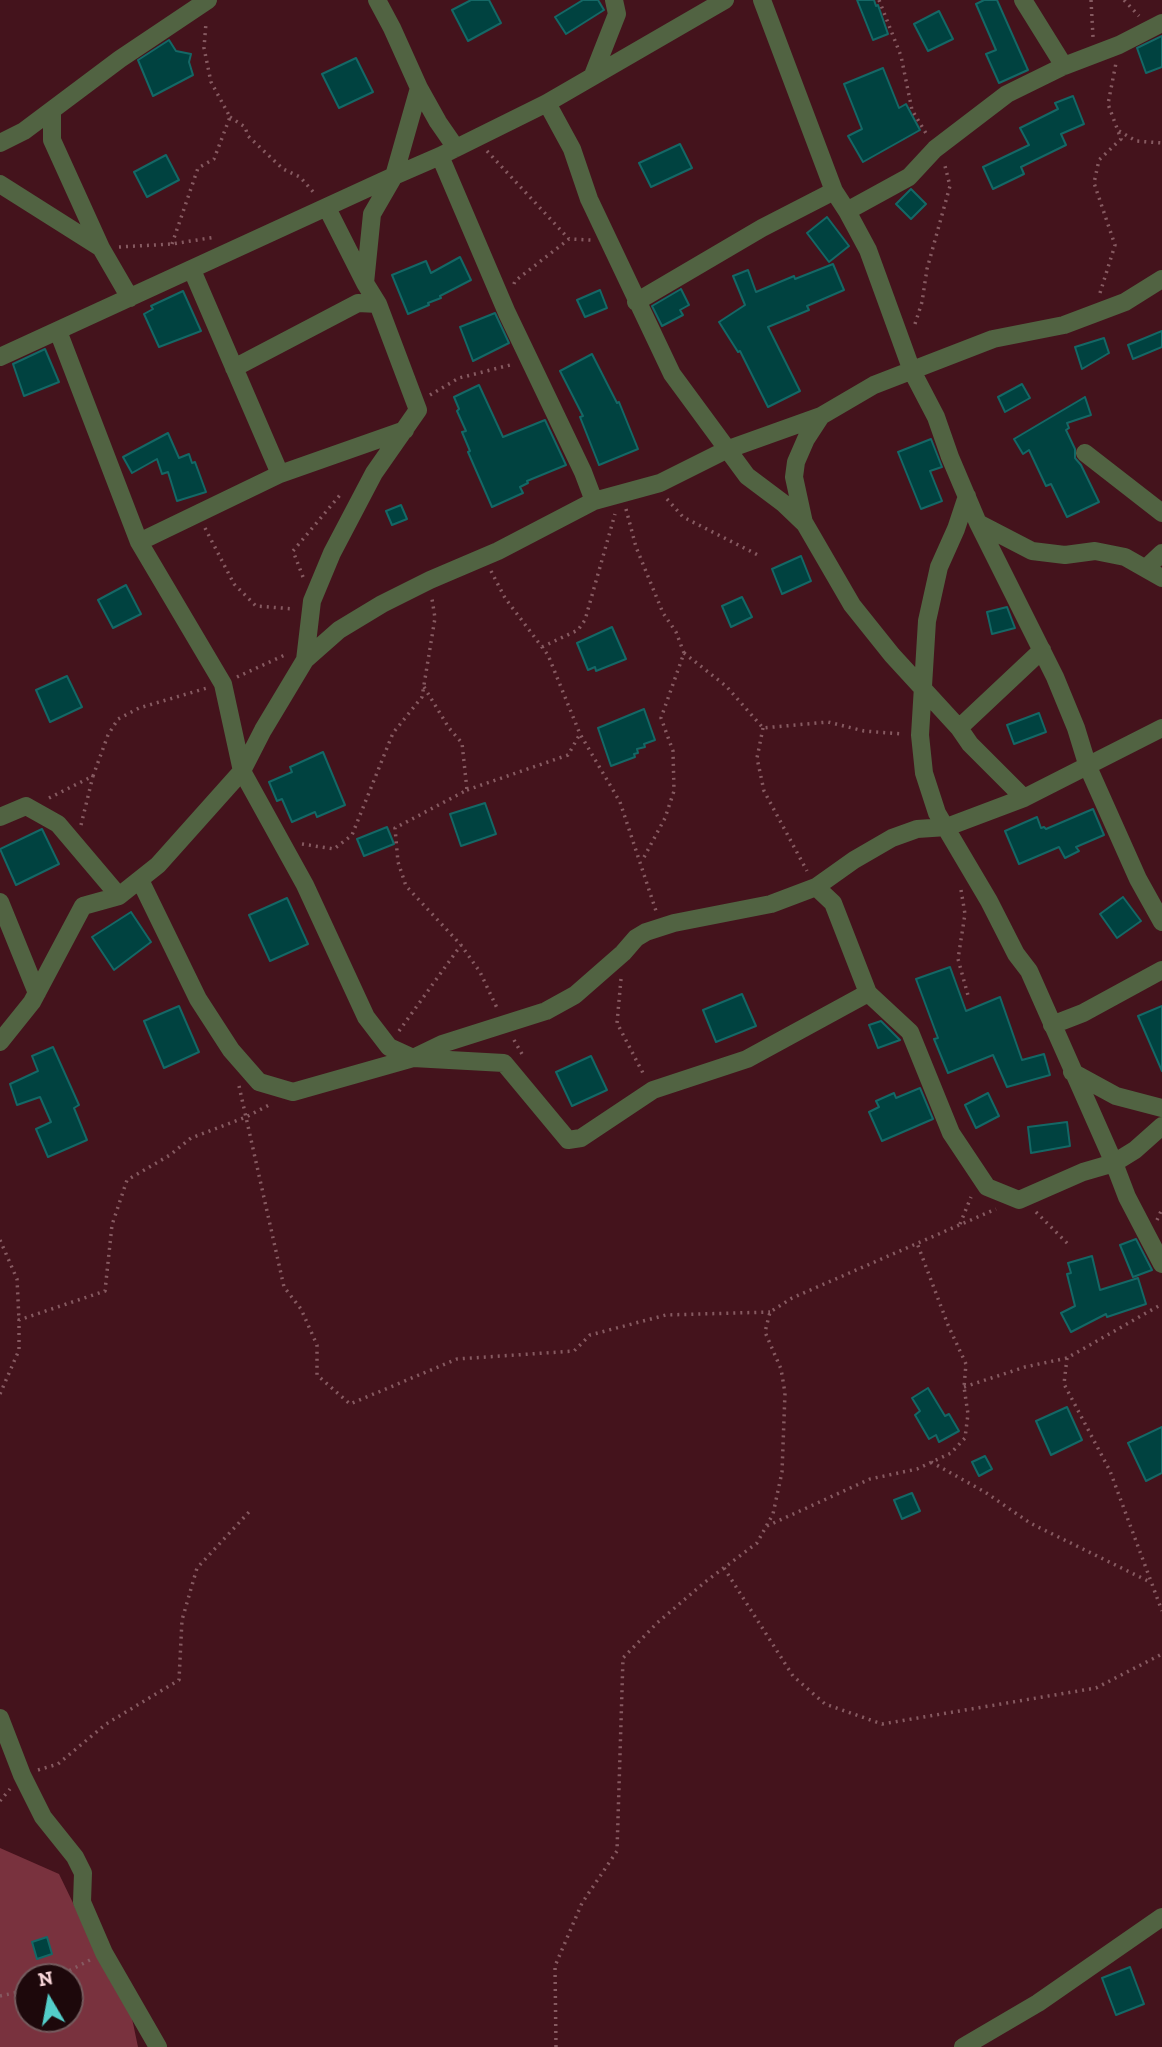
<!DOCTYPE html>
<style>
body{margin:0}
#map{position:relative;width:1162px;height:2047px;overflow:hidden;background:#44131c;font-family:"Zilla Slab",serif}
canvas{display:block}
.north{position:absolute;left:14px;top:1963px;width:70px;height:70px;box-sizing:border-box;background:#1d080b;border:2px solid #745a5d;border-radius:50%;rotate:350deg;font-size:19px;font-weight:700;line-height:28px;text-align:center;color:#f7d5d8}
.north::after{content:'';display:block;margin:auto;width:24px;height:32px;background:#53cdc9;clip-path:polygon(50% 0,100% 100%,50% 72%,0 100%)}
</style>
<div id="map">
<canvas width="1162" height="2047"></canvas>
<div class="north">N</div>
</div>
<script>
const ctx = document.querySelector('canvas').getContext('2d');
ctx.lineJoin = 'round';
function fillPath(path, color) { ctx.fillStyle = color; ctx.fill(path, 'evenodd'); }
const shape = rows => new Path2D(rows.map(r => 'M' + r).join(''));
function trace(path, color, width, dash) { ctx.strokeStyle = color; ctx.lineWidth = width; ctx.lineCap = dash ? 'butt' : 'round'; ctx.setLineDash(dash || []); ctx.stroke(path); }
const green = shape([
 [0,1848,59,1874,89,1936,129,2004,138,2047,0,2047],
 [28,1977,70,1977,70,2019,28,2019]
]);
const building = shape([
 [471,0,489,0,501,23,468,41,452,10,471,0],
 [583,0,598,0,604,10,566,34,555,17,583,0],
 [857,0,874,0,876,6,878,5,888,34,873,40,857,0],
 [984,0,997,0,1028,70,999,83,986,54,996,50,976,4,984,0],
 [939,11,953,39,928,51,914,24,939,11],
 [1162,36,1162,67,1146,73,1137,48,1162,36],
 [169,40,176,51,191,54,189,62,193,75,153,96,138,60,169,40],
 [356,58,373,92,339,108,322,74,356,58],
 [883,68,899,108,906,104,920,130,863,162,848,136,862,129,844,84,883,68],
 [1073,96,1084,124,1061,134,1066,145,1021,167,1024,174,993,189,983,167,1029,145,1020,128,1058,109,1055,103,1073,96],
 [680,144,692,168,651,187,639,163,680,144],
 [166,155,179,180,147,197,134,172,166,155],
 [911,189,926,204,911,219,896,204,911,189],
 [827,217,849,246,829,262,807,233,827,217],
 [460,257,471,280,440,296,441,298,428,303,429,305,408,314,392,275,426,261,431,273,460,257],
 [833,264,844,290,807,306,809,310,768,327,800,391,768,407,740,351,738,352,719,322,745,305,733,276,748,270,756,292,794,276,795,279,833,264],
 [681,289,689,305,680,310,683,315,662,326,652,306,681,289],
 [600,290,607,308,585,317,577,300,600,290],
 [183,291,201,331,159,347,144,314,153,309,151,306,183,291],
 [495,313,509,343,473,361,460,327,495,313],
 [1162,331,1162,347,1133,359,1128,345,1162,331],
 [1104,338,1109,353,1082,369,1075,347,1104,338],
 [45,349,59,382,24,396,13,364,45,349],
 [592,354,617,403,619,402,638,449,599,465,580,417,583,416,560,371,592,354],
 [1022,384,1030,398,1005,412,998,397,1022,384],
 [479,385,503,437,545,420,566,465,527,481,528,483,520,487,523,493,492,507,468,452,470,451,462,432,466,431,457,411,459,409,454,397,479,385],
 [1085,397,1091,415,1067,423,1069,428,1066,430,1075,449,1075,458,1081,465,1099,502,1067,517,1051,484,1046,486,1029,450,1023,454,1014,439,1085,397],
 [168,433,179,458,189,454,192,463,195,462,206,492,177,501,168,472,162,474,157,459,132,473,123,457,168,433],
 [931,439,942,467,930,471,942,501,921,509,898,452,931,439],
 [401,505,407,519,392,525,386,511,401,505],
 [801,556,811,581,782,594,772,569,801,556],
 [126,585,141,614,113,628,98,600,126,585],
 [742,597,752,617,731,627,722,606,742,597],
 [1007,607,1015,628,992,634,987,612,1007,607],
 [612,627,626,659,596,671,595,667,588,670,577,643,612,627],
 [67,676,82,707,50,722,36,690,67,676],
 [644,709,655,740,644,744,645,747,637,749,638,753,634,754,635,757,611,766,598,728,644,709],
 [1039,713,1046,732,1014,744,1007,725,1039,713],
 [323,752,345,805,317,817,315,812,292,822,282,799,277,801,269,782,292,772,290,767,323,752],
 [485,803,496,834,461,846,450,814,485,803],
 [1093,809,1104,835,1076,847,1079,851,1065,858,1059,847,1019,864,1005,831,1037,817,1041,828,1044,827,1046,829,1093,809],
 [387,827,394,844,364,856,357,839,387,827],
 [42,829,59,864,16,885,0,849,42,829],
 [1123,897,1141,921,1117,938,1100,914,1123,897],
 [287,898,308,944,270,961,249,915,287,898],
 [131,912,151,942,114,970,92,937,131,912],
 [950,967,966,1011,1000,997,1022,1060,1044,1054,1050,1075,1007,1087,993,1055,948,1073,934,1039,938,1038,916,979,950,967],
 [742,994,756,1026,716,1042,703,1010,742,994],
 [179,1006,199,1052,164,1068,144,1021,179,1006],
 [1162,1006,1162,1071,1138,1016,1162,1006],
 [881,1021,900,1040,878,1048,869,1025,881,1021],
 [53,1047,79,1105,74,1108,87,1140,48,1157,36,1129,51,1122,40,1097,17,1105,10,1084,38,1071,32,1056,53,1047],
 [591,1056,607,1090,572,1106,556,1072,591,1056],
 [920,1088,933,1119,882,1141,869,1112,879,1107,876,1101,894,1093,896,1098,920,1088],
 [988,1093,999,1116,976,1128,965,1105,988,1093],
 [1067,1122,1070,1146,1031,1153,1028,1127,1067,1122],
 [1136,1239,1152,1270,1133,1277,1120,1245,1136,1239],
 [1092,1256,1100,1290,1138,1278,1146,1304,1107,1317,1106,1314,1071,1332,1061,1313,1075,1306,1067,1274,1071,1273,1068,1263,1092,1256],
 [928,1388,945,1416,949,1414,959,1431,939,1442,936,1435,929,1439,915,1415,920,1411,912,1398,928,1388],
 [1067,1407,1082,1440,1051,1455,1036,1421,1067,1407],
 [1162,1427,1162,1473,1146,1481,1128,1443,1162,1427],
 [985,1456,992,1469,979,1476,972,1462,985,1456],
 [912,1493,920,1511,902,1519,894,1500,912,1493],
 [47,1937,52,1954,37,1959,32,1942,47,1937],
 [1130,1967,1144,2004,1116,2015,1102,1978,1130,1967]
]);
const path = shape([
 [879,0,901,56,912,110,927,135],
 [1091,0,1093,37],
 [1124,0,1139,16],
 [230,117,245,127,248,136,283,169,300,177,315,194],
 [1119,131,1136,141,1162,143],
 [487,151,569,239],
 [172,244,198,168,214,159,230,117,211,82,204,48,206,23],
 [119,247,172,244,216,237],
 [514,284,515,281,569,239,591,240],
 [1100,293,1115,245,1094,183,1099,160,1121,139,1108,104,1116,63],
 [915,324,922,302,927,269,950,186,944,162],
 [430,395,459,378,514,364],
 [667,499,683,517,758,555],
 [626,509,636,547,663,613,676,632,684,653,661,718,673,751,674,791,665,818,642,861],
 [205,528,234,584,256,606,294,609],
 [491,571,505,598,548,655,580,734,620,802,656,911],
 [303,577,293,551,340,495],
 [542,647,578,630,585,620,615,514],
 [684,653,726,686,763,728,828,722,864,731,902,734],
 [237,677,287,654],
 [424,687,449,728,462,743,467,790,395,828,398,862,406,886,461,945,480,972,497,1008],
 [763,728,757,758,764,791,807,871],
 [467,790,568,755,580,734],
 [49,798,93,776,108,735,118,719,139,708,207,688],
 [81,825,93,776],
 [302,844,334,849,352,835,393,733,422,697,435,618,432,599],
 [961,890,965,914,958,959,969,999],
 [621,979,617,1023,645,1077],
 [399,1031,461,945],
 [514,1040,522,1054],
 [239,1086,284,1287,301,1309,317,1345,317,1375,350,1404,457,1359,574,1351,590,1335,666,1315,770,1312],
 [1036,1212,1069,1245],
 [1157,1220,1162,1209],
 [960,1224,971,1197],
 [0,1240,17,1279,19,1320],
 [1067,1358,1064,1384,1110,1471,1162,1611],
 [964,1387,1025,1367,1067,1358,1162,1304],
 [0,1394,19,1350,19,1320,105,1291,112,1225,127,1180,170,1155,191,1138,246,1117,269,1105],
 [931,1462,985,1492,1030,1523,1150,1582],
 [767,1526,870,1479,917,1469,951,1453,965,1438,968,1414,964,1387,966,1364,948,1325,917,1243],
 [724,1568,793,1676,825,1704,882,1724,1096,1688,1162,1654],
 [38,1770,58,1764,106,1724,179,1680,182,1620,197,1568,249,1512],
 [0,1801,10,1789],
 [57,1977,90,1960],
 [0,1996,28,1990],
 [556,2047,555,1966,582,1903,617,1851,623,1658,657,1623,705,1582,757,1543,773,1514,782,1472,785,1393,781,1369,765,1332,770,1312,792,1298,996,1209]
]);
const street = shape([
 [377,0,392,28,419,88,438,122,456,148],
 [762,0,834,191,847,211,868,250,912,371,936,417,950,457,978,523,1055,677,1076,728,1088,767,1138,879,1162,922],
 [1023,0,1064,66],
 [593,75,617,14,614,0],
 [52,111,52,140,101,248,130,298],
 [0,143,24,131,120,59,208,0],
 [440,156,507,313,583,472,594,501],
 [0,184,101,248],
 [847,211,909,177,935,149,1007,94,1064,66,1119,45,1162,23],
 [192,270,280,474],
 [365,283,372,214,394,176,440,156,547,103,725,0],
 [636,302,762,228,834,191],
 [58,331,139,542,223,684,242,771,305,885,366,1017,389,1047,413,1058,442,1044,546,1011,575,995,623,953,636,938,646,932,674,923,771,904,816,887,854,860,892,838,917,829,947,827,1024,798,970,744,959,728,892,655,852,605,805,524,783,503,747,476,672,374,589,199,572,149,547,103],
 [0,357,394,176,419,88],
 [234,368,358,303,378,304],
 [1085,453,1162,513],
 [967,496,956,529,939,567,927,621,920,735,924,773,937,813,989,901,1016,954,1029,971,1114,1163,1135,1150,1162,1126],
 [804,523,794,477,796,462,806,439,821,416],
 [978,523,1032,551,1065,555,1095,551,1125,557,1162,578],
 [139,542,280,474,405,430],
 [1146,568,1162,553],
 [305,660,312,601,332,553,374,473,418,410,378,304,365,283,327,208],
 [959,728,1042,650],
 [1024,798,1162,728],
 [0,817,26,806,58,824,119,896],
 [140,880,198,999,231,1050,259,1082,293,1092,413,1058,504,1063,568,1140,581,1138,653,1090,747,1059,868,993],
 [816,887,833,903,868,993,910,1032,951,1133,987,1187,1019,1200,1083,1172,1114,1163,1127,1197,1162,1264],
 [0,902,37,993],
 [1052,1025,1083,1013,1162,970],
 [0,1042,32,1002,83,906,119,896,158,865,242,771,263,730,305,660,339,630,382,604,430,580,498,551,594,501,660,483,726,450,821,416,874,385,993,339,1064,325,1125,302,1162,279],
 [1072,1072,1116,1096,1162,1108],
 [0,1718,22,1775,43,1817,75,1857,83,1873,82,1902,104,1953,158,2047],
 [963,2047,1038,2003,1162,1917]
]);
fillPath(green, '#79323e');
fillPath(building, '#004240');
trace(building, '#146866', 2);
trace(path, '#865a61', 3.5, [2, 5]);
trace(street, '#516342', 18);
</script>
